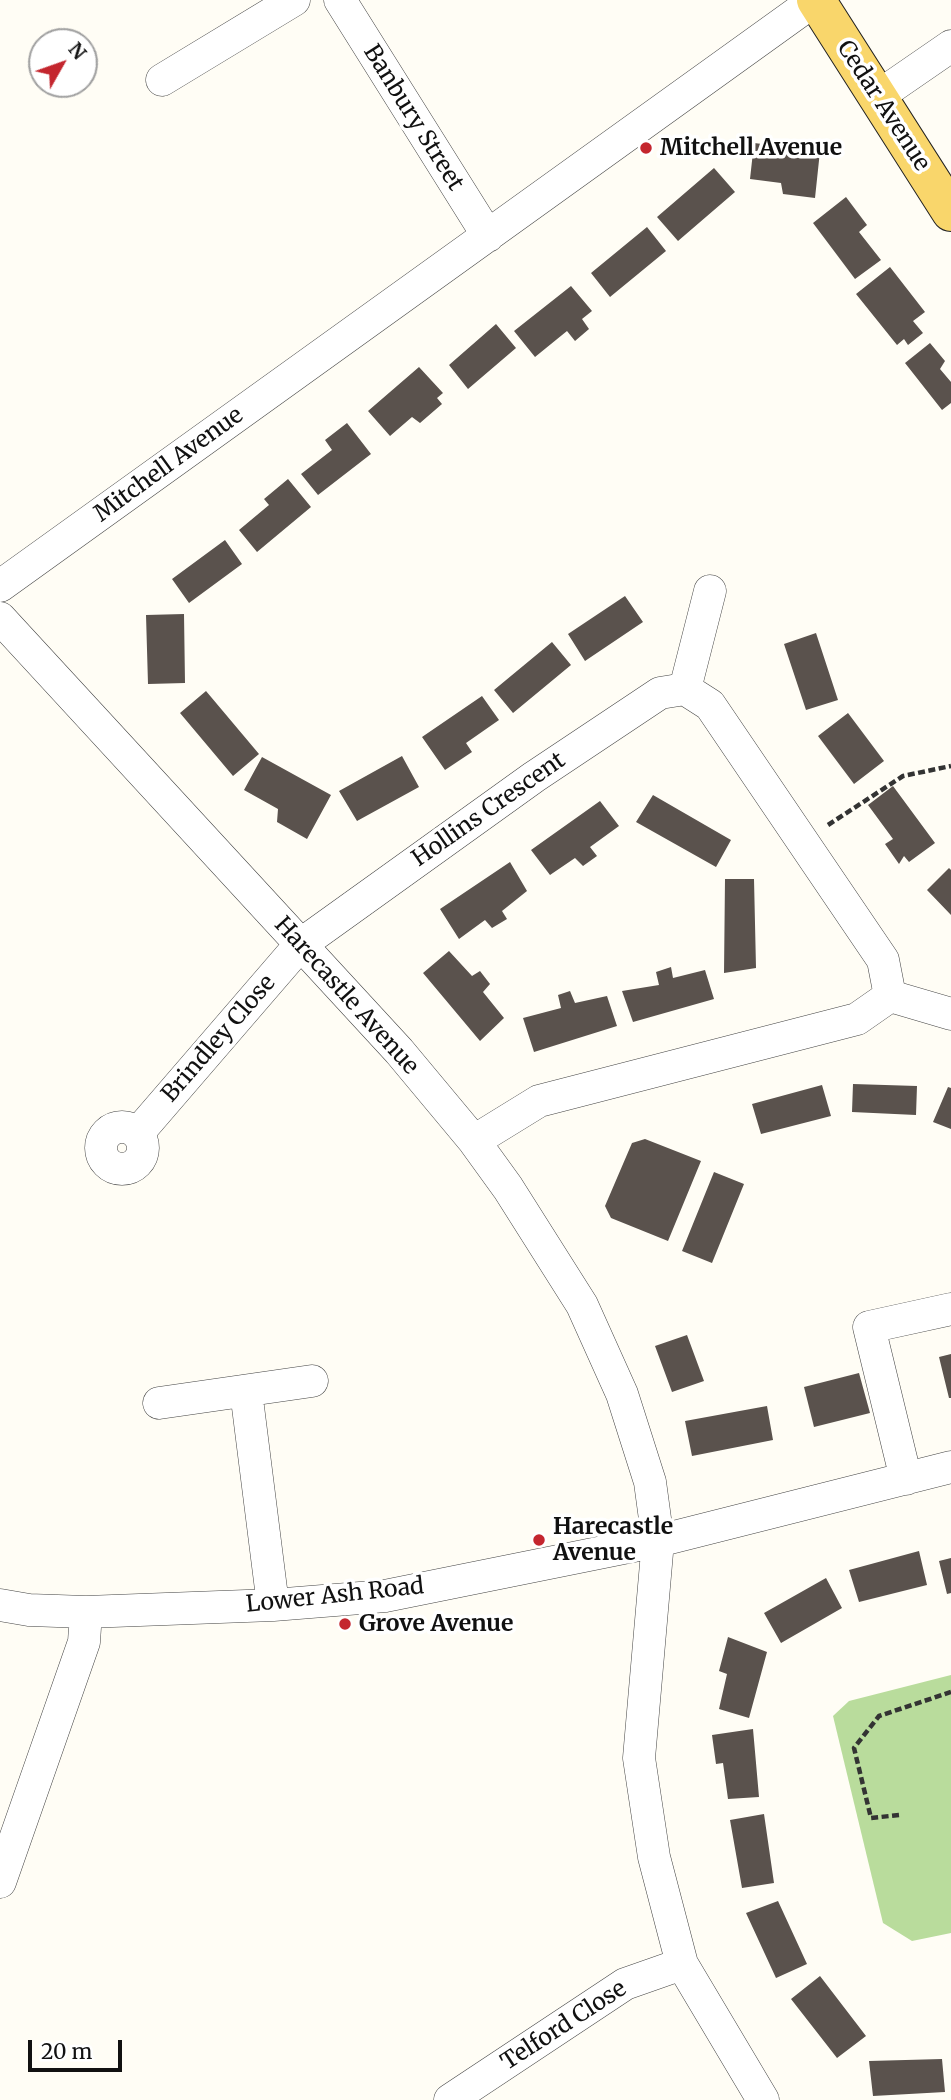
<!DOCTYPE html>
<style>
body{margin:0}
#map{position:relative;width:951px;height:2100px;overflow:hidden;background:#fffdf5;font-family:Merriweather,serif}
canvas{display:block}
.north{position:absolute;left:28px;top:28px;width:70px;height:70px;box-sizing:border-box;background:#fff;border:2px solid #a0a0a0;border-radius:50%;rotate:50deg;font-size:19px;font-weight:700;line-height:28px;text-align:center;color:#111}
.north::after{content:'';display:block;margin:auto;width:24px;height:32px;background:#c4262e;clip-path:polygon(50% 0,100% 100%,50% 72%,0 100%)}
.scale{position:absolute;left:28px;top:2040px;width:94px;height:32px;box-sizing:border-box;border:4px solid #111;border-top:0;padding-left:9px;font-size:21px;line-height:24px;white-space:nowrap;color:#111;-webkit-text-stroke:5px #fff;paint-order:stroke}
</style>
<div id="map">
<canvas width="951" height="2100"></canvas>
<div class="north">N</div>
<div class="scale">20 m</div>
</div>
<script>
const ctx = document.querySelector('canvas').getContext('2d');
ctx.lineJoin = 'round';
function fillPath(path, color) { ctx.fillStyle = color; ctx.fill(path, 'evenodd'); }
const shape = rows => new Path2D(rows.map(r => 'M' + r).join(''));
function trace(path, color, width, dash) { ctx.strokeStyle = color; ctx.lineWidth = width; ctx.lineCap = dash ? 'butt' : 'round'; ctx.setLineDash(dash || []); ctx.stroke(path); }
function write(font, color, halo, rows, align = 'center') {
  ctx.font = font + ' Merriweather,serif'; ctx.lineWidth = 7; ctx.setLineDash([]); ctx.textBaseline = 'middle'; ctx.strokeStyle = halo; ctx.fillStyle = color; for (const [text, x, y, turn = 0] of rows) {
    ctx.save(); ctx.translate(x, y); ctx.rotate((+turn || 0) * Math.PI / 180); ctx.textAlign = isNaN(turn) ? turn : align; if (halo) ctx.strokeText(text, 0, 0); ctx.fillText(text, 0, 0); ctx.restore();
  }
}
const forest = shape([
 [951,1675,951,1933,912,1941,883,1923,833,1716,849,1701]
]);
const building = shape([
 [754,143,820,151,815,198,783,194,781,183,750,179],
 [714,168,735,192,678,241,657,217],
 [846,197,867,225,859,232,881,260,855,279,813,223],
 [647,227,666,251,610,297,591,273],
 [890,267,925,312,913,321,923,333,908,345,904,339,897,345,856,294],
 [571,286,592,311,582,319,589,329,575,341,567,331,535,357,514,331],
 [496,324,516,348,468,389,449,365],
 [930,343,945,361,940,369,951,382,951,403,942,410,905,363],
 [419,367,443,393,437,398,442,404,420,423,412,417,390,436,368,411],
 [347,423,371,454,318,495,301,474,332,450,325,440],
 [288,479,311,507,257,552,239,530,269,505,264,499],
 [225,540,242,564,189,603,172,579],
 [625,596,643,622,585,661,568,634],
 [184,614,185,683,148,684,146,615],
 [816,633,838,700,806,710,784,644],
 [552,642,571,665,513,713,494,690],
 [206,691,259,754,233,776,180,713],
 [482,696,499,720,466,743,472,752,445,770,422,737],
 [848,713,884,761,854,784,818,736],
 [402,756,419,787,357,821,339,791],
 [262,757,331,795,307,839,277,822,278,809,244,790],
 [893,786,935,843,909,862,904,856,899,864,885,844,893,839,868,805],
 [653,795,731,840,716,867,636,822],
 [600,801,619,826,590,847,597,856,583,866,575,858,550,875,531,850],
 [510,862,527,891,502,911,507,919,492,928,485,920,459,939,440,909],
 [949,868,951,870,951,915,927,890],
 [725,879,754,879,756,968,724,973],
 [449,951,472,976,480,971,490,984,483,992,504,1018,480,1041,423,973],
 [671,967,673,978,705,970,714,999,633,1022,622,991,659,985,656,972],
 [570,991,575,1003,607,996,617,1026,534,1052,523,1018,561,1008,558,995],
 [853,1084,917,1086,916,1115,852,1112],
 [822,1085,831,1116,761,1134,752,1104],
 [948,1087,951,1088,951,1129,933,1122],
 [645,1139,701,1161,668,1241,611,1218,605,1206,632,1143],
 [714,1172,744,1184,712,1263,682,1251],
 [687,1335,704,1381,672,1392,655,1346],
 [951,1354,951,1398,949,1398,939,1357],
 [859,1373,870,1413,814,1427,804,1387],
 [767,1406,773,1440,692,1456,685,1421],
 [919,1551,927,1585,859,1602,849,1570],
 [951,1558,951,1593,947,1594,939,1561],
 [826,1578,842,1608,781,1643,764,1613],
 [728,1637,767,1652,749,1718,719,1709,727,1674,719,1671],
 [753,1729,759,1797,728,1799,723,1763,716,1764,712,1735],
 [764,1814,774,1883,742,1888,730,1820],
 [778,1901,807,1964,776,1978,746,1913],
 [820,1976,866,2036,837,2058,791,1999],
 [942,2059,945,2092,873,2096,869,2061]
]);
const path = shape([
 [828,825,903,776,951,766],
 [899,1815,871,1818,854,1748,879,1716,951,1692]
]);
const minor = shape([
 [340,0,488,236],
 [162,80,294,0],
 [877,97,951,46],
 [0,586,815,0],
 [0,618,399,1051,474,1141,508,1188,582,1305,622,1394,650,1482,658,1541,639,1758,654,1857,682,1964,763,2100],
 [685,689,710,591],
 [890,996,951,1014],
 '101 1148a21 21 0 1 1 42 0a21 21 0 1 1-42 0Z',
 [138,1133,300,945,534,777,660,693,685,689,710,705,883,960,890,996,857,1019,539,1101,474,1141],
 [246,1391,273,1605],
 [159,1403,312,1381],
 [906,1479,869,1327,951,1309],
 [0,1605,29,1610,86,1612,273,1605,385,1596,658,1541,951,1467],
 [0,1882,84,1642,86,1612],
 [450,2100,625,1984,682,1964]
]);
const major = shape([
 [816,0,951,212]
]);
const markers = [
 [646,148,7,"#c4262e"],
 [539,1540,7,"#c4262e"],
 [345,1624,7,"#c4262e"]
];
const streetNames = [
 ["Cedar Avenue",883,106,57],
 ["Banbury Street",413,118,58],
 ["Mitchell Avenue",169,465,-36],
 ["Hollins Crescent",489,810,-35],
 ["Harecastle Avenue",346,996,48],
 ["Brindley Close",219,1039,-49],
 ["Lower Ash Road",335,1596,-6],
 ["Telford Close",564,2026,-33]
];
const poiNames = [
 ["Mitchell Avenue",660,148],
 ["Harecastle",553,1527],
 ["Avenue",553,1553],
 ["Grove Avenue",359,1624]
];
fillPath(forest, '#b9dc9c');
fillPath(building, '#5a524d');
trace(minor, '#444', 33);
trace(major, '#222', 40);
trace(path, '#333', 4.5, [7, 3.5]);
trace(minor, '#fff', 32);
trace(major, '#f9d66b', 38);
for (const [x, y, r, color] of markers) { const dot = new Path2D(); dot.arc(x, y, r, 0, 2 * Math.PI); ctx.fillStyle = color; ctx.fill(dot); trace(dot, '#fff', 2.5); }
write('23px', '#111', '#fff', streetNames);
write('bold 23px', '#111', '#fff', poiNames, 'left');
</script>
